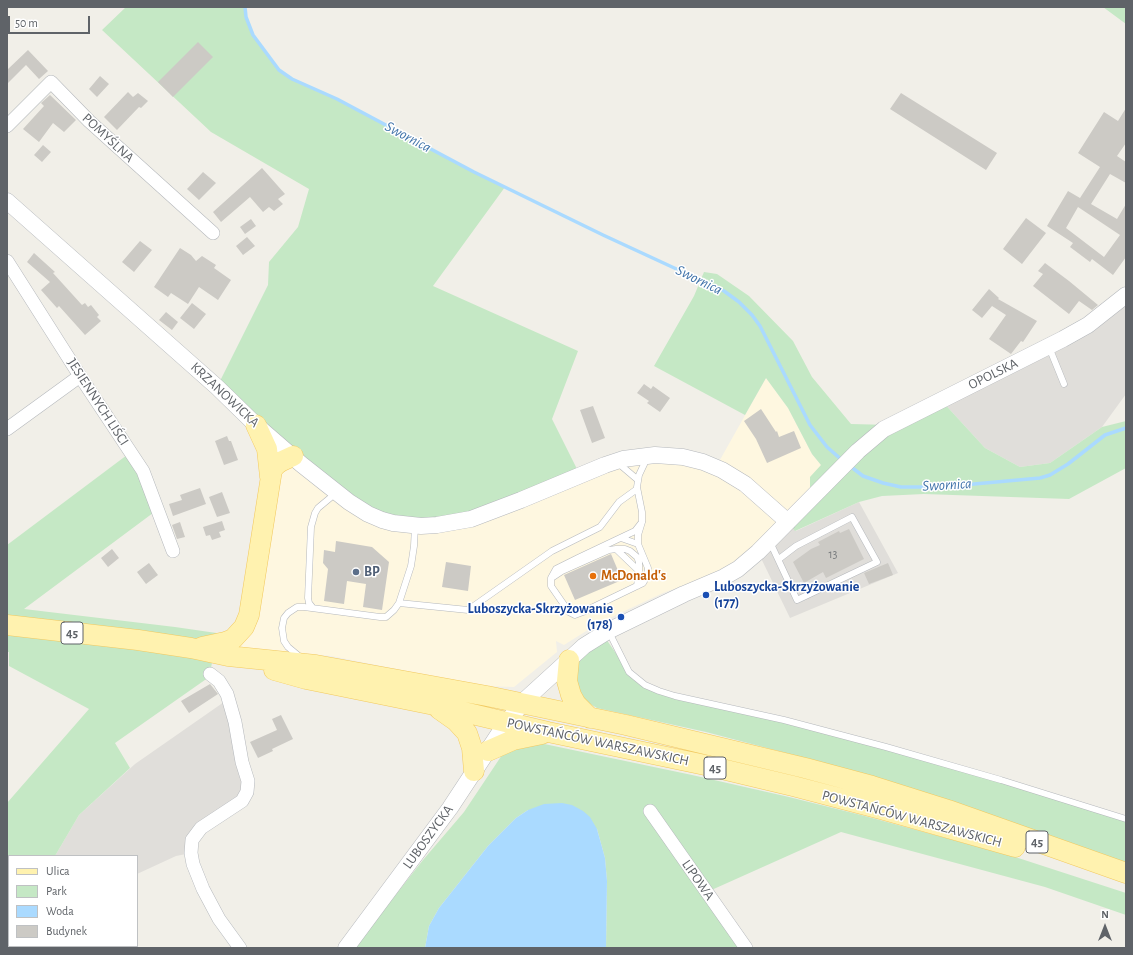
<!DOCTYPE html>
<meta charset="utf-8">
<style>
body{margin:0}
#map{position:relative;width:1133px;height:955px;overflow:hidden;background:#f1efe8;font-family:"Alegreya Sans",sans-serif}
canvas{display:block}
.frame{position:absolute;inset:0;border:8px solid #5f6368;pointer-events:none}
.legend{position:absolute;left:8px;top:855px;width:130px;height:92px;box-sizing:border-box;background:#fff;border:1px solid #bfc1c3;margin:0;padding:5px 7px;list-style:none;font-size:12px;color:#5f6368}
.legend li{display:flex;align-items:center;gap:8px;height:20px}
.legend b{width:20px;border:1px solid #bfc1c3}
.north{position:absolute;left:1085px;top:907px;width:40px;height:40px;-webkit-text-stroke:3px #fff;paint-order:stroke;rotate:0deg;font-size:11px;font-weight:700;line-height:16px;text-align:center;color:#5f6368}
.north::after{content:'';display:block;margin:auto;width:14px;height:18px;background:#5f6368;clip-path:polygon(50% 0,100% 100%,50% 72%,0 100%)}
.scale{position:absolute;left:8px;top:16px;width:82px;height:18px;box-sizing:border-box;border:2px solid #5f6368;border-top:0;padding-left:5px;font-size:12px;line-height:14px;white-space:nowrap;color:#5f6368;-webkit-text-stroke:3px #fff;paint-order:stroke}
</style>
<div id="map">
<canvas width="1133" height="955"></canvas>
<div class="frame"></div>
<ul class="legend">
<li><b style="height:5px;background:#fff2af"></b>Ulica</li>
<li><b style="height:11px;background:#c5e8c5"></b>Park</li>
<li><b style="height:11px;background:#aadaff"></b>Woda</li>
<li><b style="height:11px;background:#cccac5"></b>Budynek</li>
</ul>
<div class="north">N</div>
<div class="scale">50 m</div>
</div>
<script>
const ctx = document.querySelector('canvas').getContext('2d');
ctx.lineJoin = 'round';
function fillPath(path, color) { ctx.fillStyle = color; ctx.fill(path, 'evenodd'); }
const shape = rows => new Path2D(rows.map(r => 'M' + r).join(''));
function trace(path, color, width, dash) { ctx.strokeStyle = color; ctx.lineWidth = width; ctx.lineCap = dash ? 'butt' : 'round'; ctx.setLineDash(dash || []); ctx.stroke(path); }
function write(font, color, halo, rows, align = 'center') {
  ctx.font = font + ' "Alegreya Sans",sans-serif'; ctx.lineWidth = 3; ctx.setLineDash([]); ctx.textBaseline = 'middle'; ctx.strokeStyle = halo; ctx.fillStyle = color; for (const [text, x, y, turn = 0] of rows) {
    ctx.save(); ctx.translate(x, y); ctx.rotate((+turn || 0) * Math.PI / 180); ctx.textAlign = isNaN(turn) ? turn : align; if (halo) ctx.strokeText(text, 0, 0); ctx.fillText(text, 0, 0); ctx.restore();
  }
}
const commercial = shape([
 [766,378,788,408,812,454,821,465,810,500,749,561,663,593,599,623,564,645,556,641,557,652,514,687,483,686,331,656,215,645,237,636,270,477,293,456,368,514,623,459,716,467]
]);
const industrial = shape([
 [1126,295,1126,394,1102,427,1050,463,1020,467,985,448,941,400],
 [859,502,898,573,790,618,758,552,788,522,796,531],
 [224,702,247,792,201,828,191,853,176,856,137,874,137,856,55,856,79,815,135,764]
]);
const green = shape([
 [126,7,246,7,246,17,253,35,279,70,292,79,337,99,383,124,505,187,433,286,578,351,552,419,580,475,471,519,382,520,217,387,268,285,269,262,298,227,309,189,211,132,102,30],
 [1103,7,1126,7,1126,24],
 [704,272,717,274,749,296,793,341,812,377,851,424,890,425,941,400,985,448,1020,467,1050,463,1102,427,1126,421,1126,468,1069,499,924,494,882,496,859,502,795,531,788,522,810,500,810,477,821,465,812,454,788,408,766,378,745,415,654,366,694,296],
 [131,452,157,510,24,609,175,627,237,636,215,645,210,674,212,675,115,743,130,768,79,815,55,856,9,856,9,933,7,934,7,803,89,709,9,666,9,652,7,652,7,545],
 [606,639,629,672,659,691,784,720,1126,819,1126,867,872,778,805,758,706,732,597,708,585,701,574,679,576,664,587,651],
 [530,741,692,775,789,797,861,815,1009,855,1126,893,1126,915,1045,887,841,832,707,892,746,948,606,948,607,881,605,858,597,829,528,810,516,818,488,846,439,908,429,926,425,948,356,948,357,944,423,860,464,812,502,755]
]);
const water = shape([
 [562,803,572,805,583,811,590,817,597,829,605,858,607,881,606,948,425,948,429,926,439,908,488,846,516,818,528,810,544,804]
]);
const stream = shape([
 [245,7,246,17,253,35,279,70,292,79,337,99,474,172,603,235,724,291,739,302,752,315,760,326,810,425,827,447,843,461],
 [850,466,863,476,883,483,901,487,941,487,1040,478,1050,475,1068,464,1105,435,1126,428]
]);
const building = shape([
 [198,42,213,57,173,97,158,82],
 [28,50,48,71,39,79,26,65,7,84,7,70],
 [100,76,109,84,97,97,89,89],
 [128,92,133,97,138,93,148,101,141,108,139,107,117,130,104,117],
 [901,93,997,153,986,170,890,109],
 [50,95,76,120,64,132,53,123,39,142,23,129,44,106,41,103],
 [1126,108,1126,143,1117,156,1126,162,1126,183,1110,174,1091,204,1117,219,1126,204,1126,257,1113,275,1092,259,1090,262,1070,247,1073,243,1047,226,1068,191,1080,198,1100,167,1078,153,1104,112,1118,121],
 [1078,207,1120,235,1104,257,1066,228],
 [43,145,51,152,42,162,34,155],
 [262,168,285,194,278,199,283,204,274,211,269,207,263,212,250,197,221,222,213,212],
 [203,172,216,183,199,200,187,189],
 [1026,218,1046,233,1022,264,1003,249],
 [251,219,256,226,245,234,240,227],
 [247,237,255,246,243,255,236,246],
 [140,241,152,250,134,272,122,262],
 [180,248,191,255,196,261,202,256,216,265,214,268,231,280,218,300,199,287,188,304,171,293,168,297,154,287],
 [34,253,55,272,53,273,82,305,85,303,88,307,91,305,99,315,97,317,101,321,85,335,59,306,57,308,41,290,50,282,27,262],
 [1045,263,1069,281,1098,305,1092,310,1079,301,1069,314,1033,286,1043,274,1038,271],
 [989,289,999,298,998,299,1037,321,1023,342,1021,341,1011,354,989,339,1006,315,992,306,982,318,972,310],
 [192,303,206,314,194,329,180,318],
 [166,312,178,322,172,330,159,320],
 [644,384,651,389,653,386,670,398,660,412,647,403,649,401,637,393],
 [593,406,605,438,592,443,580,410],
 [761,409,776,432,777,431,779,437,794,431,801,448,767,463,756,439,744,421],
 [227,436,229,441,231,441,238,460,224,465,215,441],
 [200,488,206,504,173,516,169,504,182,500,180,495],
 [222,492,230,513,217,517,209,497],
 [222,521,225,530,219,532,221,537,212,540,210,535,206,536,203,527],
 [180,522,185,537,177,539,172,525],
 [849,529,864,559,826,578,823,572,804,583,793,562,811,549,820,545,818,542,839,531,840,533],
 [336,541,372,547,389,562,382,610,363,607,366,584,347,581,344,604,324,601,328,569,323,563,324,550,335,552],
 [112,549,119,558,108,567,101,558],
 [611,554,622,580,575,600,564,575],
 [446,562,471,566,468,591,442,587],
 [149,563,158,575,146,584,137,572],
 [888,563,893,575,869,584,864,573],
 [210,684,218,694,189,713,181,701],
 [281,715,293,739,272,749,273,751,258,758,250,742,277,730,272,719]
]);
const service = shape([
 [1049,347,1064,384],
 [618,463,638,480],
 [642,522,635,531,578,558,556,569,551,578,551,586,569,612,575,615,583,612,643,583,647,576,648,568,638,544,638,535,642,522,642,512,637,487,639,475,647,458],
 [621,538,638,544],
 [770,542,797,600,877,562,852,517,796,546,779,559],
 [616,549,625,549,630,551,637,557,639,562,639,571],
 [553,577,562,571,609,550,616,549,639,571,637,586],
 [399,603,468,610,552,551,600,527,619,502,637,489],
 [313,608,309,603,308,598,311,527,315,513,318,508,336,493],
 [609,632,629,672,645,685,659,691,675,696,784,720,886,747,1001,780,1126,819],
 [300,657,288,647,284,641,282,628,284,618,288,613,297,607,304,607,380,617,386,617,394,610,399,603,411,566,414,546,415,526]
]);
const minor = shape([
 [7,126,51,82,89,121,213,233],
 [7,261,80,376,143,471,173,551],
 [7,429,80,376],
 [210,674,219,681,227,694,235,722,242,762,248,781,247,792,242,801,201,828,192,840,191,853,193,864,203,889,219,919,240,948],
 [650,811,746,948]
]);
const tertiary = shape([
 [7,201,217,387,256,425,301,464,349,502,368,514,382,520,393,523,421,526,437,525,471,519,521,500,605,465,623,459,655,455,683,457,703,462,722,470,745,484,788,522],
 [346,948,450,808,506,723,527,698,584,646,608,631,684,594,724,577,738,569,758,552,858,451,884,429,1063,339,1088,325,1126,295]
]);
const primary = shape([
 [256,425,267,449,270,477],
 [7,625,138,640,191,648,228,656,316,665,487,696,626,725,805,768,872,786,948,810,1126,873],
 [202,647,225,642,233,639,244,627,249,615,272,470,276,465,280,462,293,456],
 [569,660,567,681,571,695,576,704,590,718],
 [274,670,306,679,434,705,548,732,705,765,793,786,881,809,1015,847],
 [439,709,456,721,467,733,472,748,474,771],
 [488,751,513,740,542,734]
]);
const markers = [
 [356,572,4,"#5c6f8a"],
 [593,576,4,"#e8710a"],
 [706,595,4,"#1a4fb4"],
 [621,617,4,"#1a4fb4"]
];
const numberNames = [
 ["13",833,554]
];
const shields = [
 [72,633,22],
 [715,768,22],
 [1037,842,22]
];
const shieldNames = [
 ["45",72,633],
 ["45",715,768],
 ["45",1037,842]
];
const streetNames = [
 ["POMYŚLNA",108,138,43],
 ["OPOLSKA",993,374,-26],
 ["KRZANOWICKA",225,395,43],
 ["JESIENNYCH LIŚCI",98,402,57],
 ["POWSTAŃCÓW WARSZAWSKICH",598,742,12],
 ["POWSTAŃCÓW WARSZAWSKICH",912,819,15],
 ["LUBOSZYCKA",428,837,-54],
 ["LIPOWA",698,880,55]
];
const serviceNames = [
 ["BP",364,572]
];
const foodNames = [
 ["McDonald's",601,576]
];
const transitNames = [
 ["Luboszycka-Skrzyżowanie",714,587],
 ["(177)",714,603],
 ["Luboszycka-Skrzyżowanie",613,609,"right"],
 ["(178)",613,625,"right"]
];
const waterNames = [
 ["Swornica",408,137,28],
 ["Swornica",699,280,26],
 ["Swornica",947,485,-3]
];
fillPath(commercial, '#fef7e0');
fillPath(industrial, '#e0deda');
fillPath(green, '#c5e8c5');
fillPath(water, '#aadaff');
trace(stream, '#aadaff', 3.5);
fillPath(building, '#cccac5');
trace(service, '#b5b8bc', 7);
trace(minor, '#b5b8bc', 14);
trace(tertiary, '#b5b8bc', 17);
trace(primary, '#f2c960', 21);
trace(service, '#fff', 6);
trace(minor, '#fff', 13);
trace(tertiary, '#fff', 16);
trace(primary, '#fff2af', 20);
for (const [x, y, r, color] of markers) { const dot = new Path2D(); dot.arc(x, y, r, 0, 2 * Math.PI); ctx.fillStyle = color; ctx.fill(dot); trace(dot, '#fff', 1.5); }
write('12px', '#7a7d7f', null, numberNames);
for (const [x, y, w] of shields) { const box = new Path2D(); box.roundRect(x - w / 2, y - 11, w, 22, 3); ctx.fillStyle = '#fff'; ctx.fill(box); trace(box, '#5f6368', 1); }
write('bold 13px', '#5f6368', null, shieldNames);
write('14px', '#5f6368', '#fff', streetNames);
write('bold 14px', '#4e5e75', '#fff', serviceNames, 'left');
write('bold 14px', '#c56008', '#fff', foodNames, 'left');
write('bold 14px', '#164399', '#fff', transitNames, 'left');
write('italic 15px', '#4174aa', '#fff', waterNames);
</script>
